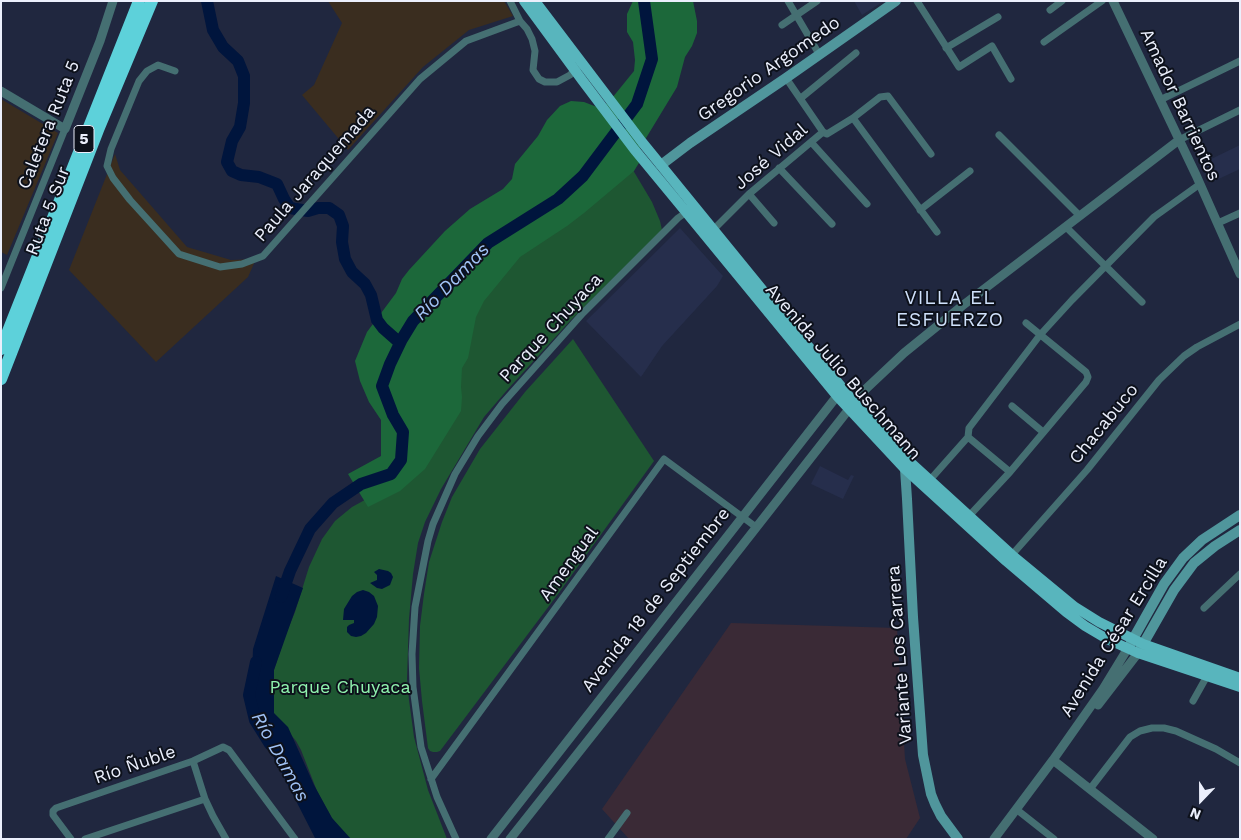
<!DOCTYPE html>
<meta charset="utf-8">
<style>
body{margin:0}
#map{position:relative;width:1241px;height:840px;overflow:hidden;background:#20273f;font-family:"Work Sans",sans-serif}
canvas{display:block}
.frame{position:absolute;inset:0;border:2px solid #ebeffc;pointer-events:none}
.north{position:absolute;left:1176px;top:775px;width:50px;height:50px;-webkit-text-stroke:4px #0d111b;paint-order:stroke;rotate:202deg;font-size:14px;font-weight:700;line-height:20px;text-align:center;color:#ebeffc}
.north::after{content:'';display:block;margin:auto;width:18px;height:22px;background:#ebeffc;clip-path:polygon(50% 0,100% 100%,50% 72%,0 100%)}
</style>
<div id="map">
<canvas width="1241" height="840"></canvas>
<div class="frame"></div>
<div class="north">N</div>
</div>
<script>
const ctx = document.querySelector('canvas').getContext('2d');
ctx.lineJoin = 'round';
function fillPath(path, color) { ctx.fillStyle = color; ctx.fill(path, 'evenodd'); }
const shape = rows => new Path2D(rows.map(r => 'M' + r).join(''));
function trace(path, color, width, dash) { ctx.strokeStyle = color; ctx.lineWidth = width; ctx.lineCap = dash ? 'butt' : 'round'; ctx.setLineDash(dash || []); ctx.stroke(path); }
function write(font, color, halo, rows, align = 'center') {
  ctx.font = font + ' "Work Sans",sans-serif'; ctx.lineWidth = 4; ctx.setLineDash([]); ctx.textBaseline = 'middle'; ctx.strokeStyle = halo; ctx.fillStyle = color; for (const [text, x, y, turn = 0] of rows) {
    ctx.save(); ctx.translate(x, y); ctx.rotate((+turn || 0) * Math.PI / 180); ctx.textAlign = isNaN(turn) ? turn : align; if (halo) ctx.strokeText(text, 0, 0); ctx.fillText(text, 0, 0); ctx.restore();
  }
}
const commercial = shape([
 [731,623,897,628,905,759,920,818,906,839,629,839,602,809]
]);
const industrial = shape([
 [328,1,504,1,513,16,469,30,423,67,348,150,302,95,314,85,342,23],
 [1,99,58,133,7,255,1,252],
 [115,154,120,170,187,247,231,260,256,259,248,277,156,362,69,270]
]);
const built = shape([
 [854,1,884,1,862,15],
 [1240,145,1240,169,1210,183,1201,164],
 [680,228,723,276,717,286,662,346,641,377,586,321],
 [820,466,848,480,851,475,854,476,843,499,811,484]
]);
const green = shape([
 [627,160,652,202,660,221,662,230,571,320,508,389,484,417,441,489,425,522,418,543,413,574,409,619,407,679,409,700,414,737,428,790,447,839,348,839,332,818,317,791,301,750,296,741,274,714,270,700,274,670,285,636,295,612,309,567,322,539,335,521,352,507,405,478,426,340],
 [573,339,654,461,558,594,440,751,437,752,433,752,430,751,428,748,422,701,419,668,420,626,424,594,429,562,442,522,452,497,480,449,525,392]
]);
const forest = shape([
 [633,1,693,1,697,21,697,33,692,46,685,57,677,87,640,148,642,158,634,171,584,213,567,226,520,257,484,301,476,317,470,348,468,358,462,368,461,387,462,397,461,411,425,469,400,491,368,507,348,474,381,456,381,420,369,402,360,381,355,361,367,332,396,293,402,279,409,270,445,231,470,209,503,189,512,179,515,164,538,136,547,120,560,106,571,101,584,102,597,107,608,103,634,71,635,60,633,42,627,32,627,14]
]);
const water = shape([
 [379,569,388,571,391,573,393,577,390,585,382,589,377,588,370,583,377,580,377,575,374,572],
 [276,576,303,588,274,670,274,713,288,727,314,785,332,818,351,839,316,839,315,838,269,748,251,703,253,649],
 [363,590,369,592,374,596,378,606,377,617,374,624,366,633,361,636,356,637,351,636,347,632,347,627,349,625,354,623,354,620,343,620,344,609,352,596,357,592]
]);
const river = shape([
 [207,1,213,30,223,47,238,61,244,76,244,103,240,127,232,141,227,162,232,171,241,175,259,177,277,184,284,199,290,208,308,211,318,208,329,208,339,215,343,226,342,242,345,259,352,272,365,284,371,295,377,320,383,328,400,343],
 [281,597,290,571,310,529,333,503,361,484,391,474,401,460,403,432,393,415,382,386,390,364,402,339,413,321,488,243,558,199,583,176,637,104,652,59,644,1],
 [256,662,249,695,255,720,270,744]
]);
const minor = shape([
 [510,1,520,21],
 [788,1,819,54],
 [917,1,959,67,992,46,1011,79],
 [1050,10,1062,1],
 [782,25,817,1],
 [1044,42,1102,1],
 [946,48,998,17],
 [175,71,158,65,147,71,139,81,111,149,107,166,113,178,130,200,179,254,220,267,242,264,263,256,420,79,466,41,520,21,527,29,532,39,535,51,533,70,539,79,545,82,557,82,570,75,582,63],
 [786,78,823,132],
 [801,98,856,53],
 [1160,100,1240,61],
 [853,118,937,232],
 [999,135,1080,216],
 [1179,140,1240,110],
 [811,142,867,204],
 [779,168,832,224],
 [749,194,774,223],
 [920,210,970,171],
 [1218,223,1240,213],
 [1066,227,1142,302],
 [709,231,714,229,749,194,811,142,823,132,827,134,853,118,880,97,888,96,931,154],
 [1,288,65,129],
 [1012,406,1043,432],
 [968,437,1010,472],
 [929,481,968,437,969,428,1040,335,1072,300,1154,217,1200,184],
 [969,516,1010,472,1086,382,1088,377,1086,372,1026,323],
 [1010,557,1087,470,1159,380,1184,356,1197,347,1240,324],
 [1204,608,1240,574],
 [1193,701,1207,676],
 [193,761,205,799,213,816,226,839],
 [431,779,664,459,756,527],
 [1090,789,1130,737,1140,731,1152,728,1164,728,1176,731,1216,749,1240,763],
 [1016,809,1054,839],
 [71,839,53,815,53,811,56,808,193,761,223,747,229,750,295,839],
 [85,839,205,799],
 [456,839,437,797,421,747,413,687,412,654,415,607,428,541,433,524,455,474,478,436,502,404,583,313,678,218,688,211],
 [608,839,627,813]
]);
const tertiary = shape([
 [1113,1,1196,175,1240,274],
 [1,91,65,129,100,41,113,1],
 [1098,705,1138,653],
 [1053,760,1153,839],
 [491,839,837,396,844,398],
 [510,839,719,575,849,409,853,401,904,353,962,306,1179,140],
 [994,839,1053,760,1103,689,1128,648]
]);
const secondary = shape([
 [661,165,690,143,786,78,896,1],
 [908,465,905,469,907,499,913,617,923,755,931,794,935,804,941,816,958,839],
 [1128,648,1164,584,1183,558,1202,540,1240,515],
 [1138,653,1174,590,1194,563,1215,546,1240,530]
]);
const primary = shape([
 [524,1,582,80,634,149,686,212,837,396,905,469,1006,561,1066,612,1085,626,1107,639,1138,653,1240,687],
 [535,1,642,142,853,401,910,462,1012,555,1075,607,1099,622,1143,644,1240,678]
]);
const motorway = shape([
 [1,349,139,1],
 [1,379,98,130,152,1]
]);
const shields = [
 [84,139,20]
];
const shieldNames = [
 ["5",84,139]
];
const streetNames = [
 ["Gregorio Argomedo",769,69,-35],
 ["Amador Barrientos",1180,105,65],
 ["Caletera Ruta 5",49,125,-68],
 ["José Vidal",771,157,-41],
 ["Paula Jaraquemada",315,174,-49],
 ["Ruta 5 Sur",48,211,-69],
 ["Parque Chuyaca",551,328,-47],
 ["Avenida Julio Buschmann",843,372,49],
 ["Chacabuco",1104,424,-51],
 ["Amengual",569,564,-54],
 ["Avenida 18 de Septiembre",656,600,-52],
 ["Avenida César Ercilla",1114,637,-58],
 ["Variante Los Carrera",900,655,-94],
 ["Río Ñuble",135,765,-19]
];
const parkNames = [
 ["Parque Chuyaca",340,688]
];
const waterNames = [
 ["Río Damas",452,282,-46],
 ["Río Damas",280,757,61]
];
const neighbourhoodNames = [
 ["VILLA EL",950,298],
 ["ESFUERZO",950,320]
];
fillPath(commercial, '#3a2a36');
fillPath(industrial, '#3a2d1f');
fillPath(built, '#262e4c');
fillPath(green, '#1e5732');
fillPath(forest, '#1c683a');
fillPath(water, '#00153d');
trace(river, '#00153d', 12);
trace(minor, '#456f72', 7);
trace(tertiary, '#456f72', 9);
trace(secondary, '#50969c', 10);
trace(primary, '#58b5bd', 10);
trace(motorway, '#5dd1da', 12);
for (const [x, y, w] of shields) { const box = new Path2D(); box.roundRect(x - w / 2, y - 13.5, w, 27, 4); ctx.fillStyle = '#0d111b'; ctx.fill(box); trace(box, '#ebeffc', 1); }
write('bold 16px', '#ebeffc', null, shieldNames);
write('18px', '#ebeffc', '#0d111b', streetNames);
write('18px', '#90f3ae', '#0d111b', parkNames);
write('italic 19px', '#a1c3f6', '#0d111b', waterNames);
ctx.letterSpacing = '1px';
write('19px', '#d1e2fc', '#0d111b', neighbourhoodNames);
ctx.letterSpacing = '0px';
</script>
